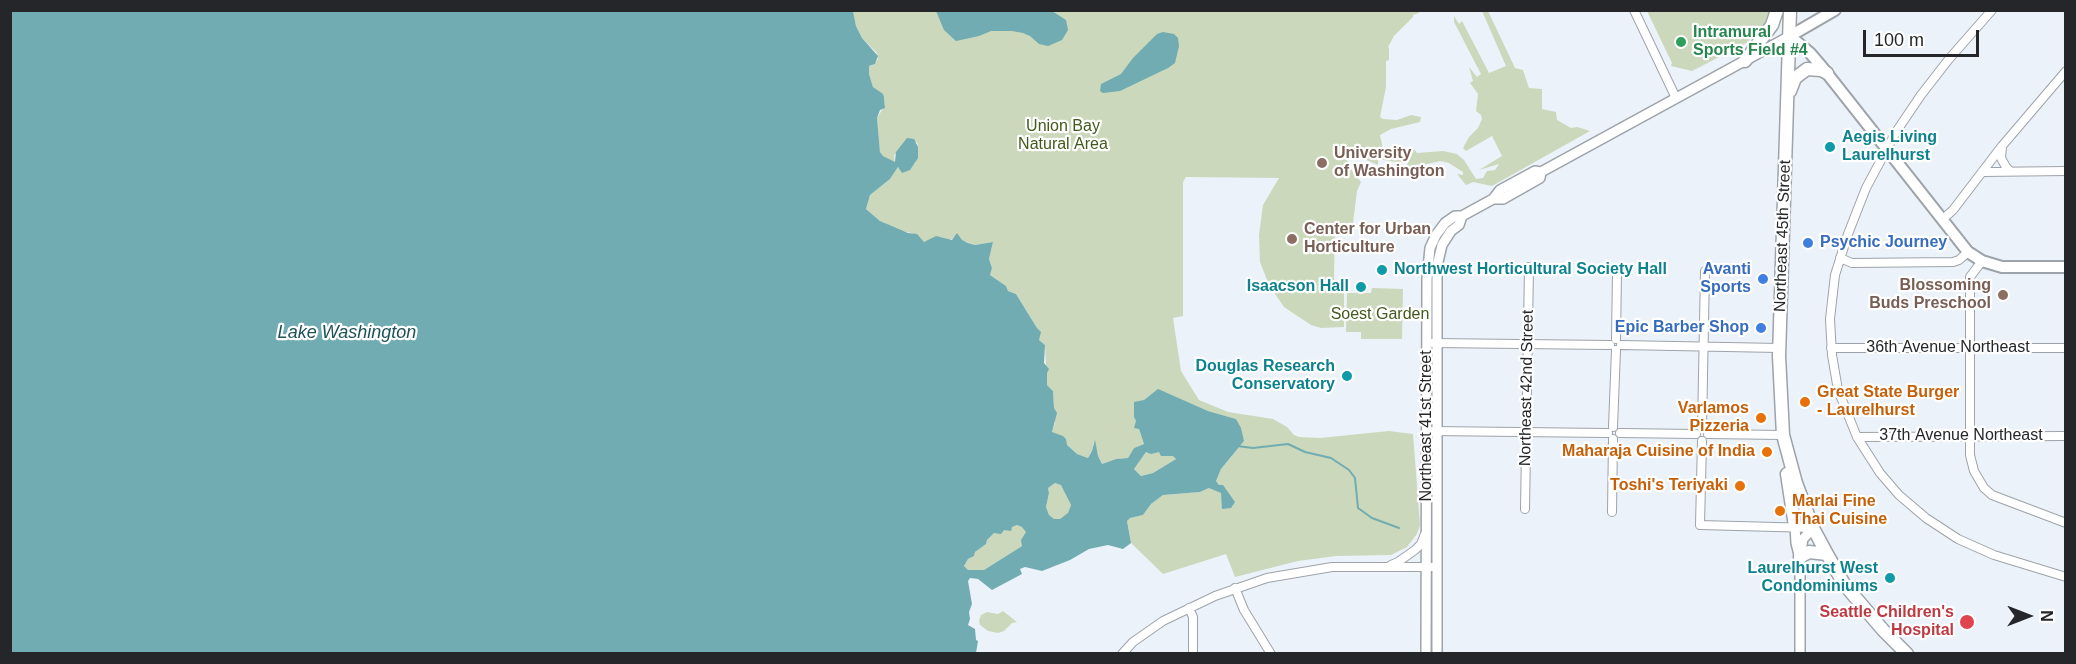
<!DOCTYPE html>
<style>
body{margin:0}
#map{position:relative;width:2076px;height:664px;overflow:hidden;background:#ecf2f9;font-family:Helvetica,sans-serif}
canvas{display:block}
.frame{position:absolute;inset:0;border:12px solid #242629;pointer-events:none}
.north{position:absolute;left:1998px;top:586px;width:60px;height:60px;-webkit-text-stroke:4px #fff;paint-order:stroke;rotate:90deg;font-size:16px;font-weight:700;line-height:24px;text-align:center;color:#242629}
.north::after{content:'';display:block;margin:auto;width:21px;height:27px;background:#242629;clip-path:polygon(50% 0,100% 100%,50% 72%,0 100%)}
.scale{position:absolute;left:1863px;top:30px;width:116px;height:27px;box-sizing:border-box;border:3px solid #242629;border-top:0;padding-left:8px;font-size:18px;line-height:21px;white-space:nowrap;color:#242629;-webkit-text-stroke:4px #fff;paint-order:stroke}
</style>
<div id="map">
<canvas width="2076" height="664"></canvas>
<div class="frame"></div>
<div class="north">N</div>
<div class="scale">100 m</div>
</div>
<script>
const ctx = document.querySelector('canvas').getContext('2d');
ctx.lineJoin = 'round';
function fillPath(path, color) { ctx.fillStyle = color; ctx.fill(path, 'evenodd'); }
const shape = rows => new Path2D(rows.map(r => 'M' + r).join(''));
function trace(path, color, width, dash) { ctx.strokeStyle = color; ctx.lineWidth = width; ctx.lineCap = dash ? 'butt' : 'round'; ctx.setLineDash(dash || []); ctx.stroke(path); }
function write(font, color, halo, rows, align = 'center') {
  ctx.font = font + ' Helvetica,sans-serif'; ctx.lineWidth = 4.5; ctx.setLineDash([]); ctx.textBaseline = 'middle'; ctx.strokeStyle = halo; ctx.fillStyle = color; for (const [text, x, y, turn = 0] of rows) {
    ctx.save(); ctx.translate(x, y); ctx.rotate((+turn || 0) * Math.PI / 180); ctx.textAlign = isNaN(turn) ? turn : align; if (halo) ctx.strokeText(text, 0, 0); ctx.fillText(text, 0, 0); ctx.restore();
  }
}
const green = shape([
 [853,11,1419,11,1419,13,1413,15,1413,17,1394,36,1388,47,1389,48,1389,60,1386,61,1386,87,1380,117,1383,119,1397,120,1411,115,1421,117,1420,122,1391,129,1380,135,1383,149,1395,151,1411,149,1403,163,1378,159,1378,165,1343,150,1352,171,1361,182,1357,191,1353,223,1335,223,1334,279,1344,286,1344,327,1321,328,1311,325,1284,307,1269,285,1260,262,1259,235,1263,205,1279,178,1186,177,1183,182,1183,316,1173,318,1181,371,1199,400,1228,412,1273,419,1287,427,1294,435,1299,437,1320,438,1389,431,1413,434,1420,525,1417,534,1407,547,1391,555,1336,556,1298,561,1235,577,1226,554,1163,574,1131,543,1127,521,1129,518,1143,515,1151,504,1163,495,1200,492,1209,488,1217,490,1221,493,1222,498,1234,502,1223,486,1219,485,1216,481,1221,469,1244,441,1236,419,1208,411,1158,390,1144,400,1134,403,1136,421,1144,444,1134,448,1128,458,1116,459,1102,464,1098,456,1094,442,1092,451,1088,458,1077,454,1052,432,1055,423,1053,391,1047,385,1045,345,1039,340,1037,328,1016,294,1008,291,1006,286,990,275,992,268,989,259,993,242,975,245,955,238,949,240,941,237,924,242,912,233,901,231,880,221,866,209,870,195,890,179,898,167,901,169,911,167,915,163,918,147,917,142,894,155,895,163,883,156,880,152,877,118,885,105,884,97,873,87,869,74,869,66,874,65,878,59,877,53,862,38,856,26],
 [1482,11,1488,11,1515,68,1523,70,1529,88,1542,89,1542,109,1556,112,1557,120,1571,128,1577,127,1590,131,1492,186,1473,182,1466,185,1457,174,1463,175,1463,172,1449,163,1440,161,1419,166,1413,170,1407,165,1414,149,1417,153,1443,151,1457,154,1464,160,1476,179,1483,178,1487,171,1495,170,1499,164,1479,170,1502,156,1492,136,1466,151,1463,148,1469,137,1478,128,1482,119,1481,115,1476,111,1478,94,1470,83,1473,81,1469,67,1477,77,1481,74,1454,22,1454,16,1459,24,1462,21,1489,73,1506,66],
 [1647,11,1769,11,1765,22,1748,42,1692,71,1671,66,1672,63],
 [1372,288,1403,289,1402,339,1361,339,1361,332,1346,332,1347,293,1371,293],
 [1146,452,1159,452,1174,456,1176,459,1153,473,1141,476,1134,469],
 [1055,483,1061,484,1071,505,1068,514,1060,519,1053,519,1049,515,1046,507,1049,493,1048,488],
 [1017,525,1022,526,1027,532,1022,546,984,570,968,570,964,566,968,559,974,556,975,552,986,544,987,540,994,533],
 [1003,611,1017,622,1012,623,1004,631,998,633,988,631,980,625,979,621,981,615,987,612,998,614]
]);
const water = shape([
 [10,11,853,11,856,26,862,38,878,56,875,64,869,66,869,74,873,87,883,94,884,97,885,108,880,110,877,118,880,152,883,156,895,162,896,152,907,138,914,139,918,147,918,158,910,170,902,173,898,167,890,179,870,195,866,209,880,221,908,233,917,234,924,242,936,236,952,240,957,233,962,240,968,243,975,245,993,242,989,259,992,268,990,275,1006,286,1008,291,1016,294,1037,328,1041,332,1039,340,1045,345,1044,363,1049,369,1047,373,1047,385,1053,391,1054,408,1057,413,1052,432,1063,436,1066,439,1067,445,1077,454,1088,458,1092,451,1095,440,1098,456,1102,464,1116,459,1128,458,1134,448,1144,444,1139,429,1134,428,1136,421,1134,417,1134,402,1144,400,1158,389,1208,411,1236,419,1241,428,1244,441,1221,469,1216,481,1219,485,1223,485,1235,502,1231,508,1222,509,1221,493,1209,488,1200,492,1163,495,1151,504,1143,515,1130,518,1127,521,1131,543,1123,549,1108,545,1089,549,1070,560,1042,571,1025,567,1020,569,1022,574,992,590,978,579,970,578,968,581,972,604,969,612,970,619,968,625,975,629,976,640,978,641,976,653,11,653],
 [1146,452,1151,454,1159,452,1161,456,1173,456,1176,459,1153,473,1141,476,1134,469],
 [1055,483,1061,485,1071,505,1068,513,1060,519,1054,519,1049,515,1046,507,1049,493,1048,488],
 [1017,525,1022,527,1026,532,1021,540,1022,546,984,570,968,570,964,566,968,559,974,556,975,552,986,544,987,540,994,533,1001,534,1004,530,1011,531,1012,527],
 [936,11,1052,11,1066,20,1068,30,1062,40,1048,46,1039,44,1030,36,1023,33,1012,31,991,31,979,36,956,41,944,30],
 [1163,32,1174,34,1178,38,1179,46,1175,63,1168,68,1120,91,1103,93,1100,91,1101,84,1121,74,1133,58,1157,34]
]);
const stream = shape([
 [1237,446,1253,448,1288,444,1305,452,1331,458,1349,470,1355,478,1358,508,1372,518,1399,528]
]);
const minor = shape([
 [1634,10,1676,98],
 [1992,10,1949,59,1921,95,1896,132,1866,188,1848,234,1835,275,1830,319,1832,355,1838,390,1857,437,1880,473,1899,495,1926,518,1958,539,1994,555,2066,577],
 [2002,147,2001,158,2006,167,2010,171],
 [1982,172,2066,171],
 [1943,219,1953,210,2002,146,2066,71],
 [1840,258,1852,263,1953,262,1959,260,1968,252],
 [1982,261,1970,277,1970,455,1974,471,1984,488,1992,495,2066,523],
 [1616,339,1617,272],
 [1432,343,1610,345],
 [1621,345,1779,348],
 [1831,348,2066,348],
 [1613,427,1616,350],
 [1702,428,1705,271],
 [1431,431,1608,433],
 [1620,433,1696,434],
 [1708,434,1783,435],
 [1857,437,2066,436],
 [1702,441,1700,525,1813,528],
 [1525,509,1529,267],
 [1612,512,1613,439],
 [1391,565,1398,562,1415,550,1421,544,1425,534],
 [1235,588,1244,610,1271,654],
 [1189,608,1193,617,1193,654],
 [1122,654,1133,642,1163,621,1215,596,1267,578,1332,567,1437,567]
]);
const tertiary = shape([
 [1493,199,1503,199,1540,178,1541,172,1790,36],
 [1795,526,1796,543,1799,555],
 [1426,654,1427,279,1430,248,1436,235,1445,223,1455,216,1462,216,1493,199,1500,190,1535,171,1541,172],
 [1437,654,1437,266,1442,245,1451,231,1459,225,1462,216],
 [1800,654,1800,557,1803,539,1813,528]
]);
const secondary = shape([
 [1835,10,1790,36,1810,53,1822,67,1968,252,1982,261,2002,267,2066,267]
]);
const primary = shape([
 [1790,10,1779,356,1783,435,1796,483,1813,528,1827,554,1844,584,1883,630,1907,654],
 [1745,61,1772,25,1777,10],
 [1790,91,1795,78,1807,69,1821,70,1827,73],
 [1787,474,1795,526],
 [1800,557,1809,552,1827,554]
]);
const markers = [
 [1681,42,6,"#2e9e5b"],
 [1830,147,6,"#0f9aa8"],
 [1322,163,6,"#8d6e63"],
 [1292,239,6,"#8d6e63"],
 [1808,243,6,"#3f7fe0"],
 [1382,270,6,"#0f9aa8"],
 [1763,279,6,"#3f7fe0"],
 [1361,287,6,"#0f9aa8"],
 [2003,295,6,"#8d6e63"],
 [1761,328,6,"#3f7fe0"],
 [1347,376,6,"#0f9aa8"],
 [1805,402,6,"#e8710a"],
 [1761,418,6,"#e8710a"],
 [1767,452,6,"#e8710a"],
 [1740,486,6,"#e8710a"],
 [1780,511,6,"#e8710a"],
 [1890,578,6,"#0f9aa8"],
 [1967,622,8,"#e0444e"]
];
const leisureNames = [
 ["Intramural",1693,33],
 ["Sports Field #4",1693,51]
];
const parkNames = [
 ["Union Bay",1063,127],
 ["Natural Area",1063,145],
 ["Soest Garden",1380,315]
];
const cultureNames = [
 ["Aegis Living",1842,138,"left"],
 ["Laurelhurst",1842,156,"left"],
 ["Northwest Horticultural Society Hall",1394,270,"left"],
 ["Isaacson Hall",1349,287],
 ["Douglas Research",1335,367],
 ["Conservatory",1335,385],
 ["Laurelhurst West",1878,569],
 ["Condominiums",1878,587]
];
const educationNames = [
 ["University",1334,154],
 ["of Washington",1334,172],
 ["Center for Urban",1304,230],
 ["Horticulture",1304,248],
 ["Blossoming",1991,286,"right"],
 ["Buds Preschool",1991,304,"right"]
];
const streetNames = [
 ["Northeast 45th Street",1783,236,-88],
 ["36th Avenue Northeast",1948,348],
 ["Northeast 42nd Street",1527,388,-89],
 ["Northeast 41st Street",1427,426,-90],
 ["37th Avenue Northeast",1961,436]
];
const shopNames = [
 ["Psychic Journey",1820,243,"left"],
 ["Avanti",1751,270],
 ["Sports",1751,288],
 ["Epic Barber Shop",1749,328]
];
const foodNames = [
 ["Great State Burger",1817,393,"left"],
 ["- Laurelhurst",1817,411,"left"],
 ["Varlamos",1749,409],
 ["Pizzeria",1749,427],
 ["Maharaja Cuisine of India",1755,452],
 ["Toshi's Teriyaki",1728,486],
 ["Marlai Fine",1792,502,"left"],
 ["Thai Cuisine",1792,520,"left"]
];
const healthNames = [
 ["Seattle Children's",1954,613],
 ["Hospital",1954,631]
];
const waterNames = [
 ["Lake Washington",347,333]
];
fillPath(green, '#cbd8bb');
fillPath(water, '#70acb1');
trace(stream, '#70acb1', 2);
trace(minor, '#9ea3aa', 10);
trace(tertiary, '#9ea3aa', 12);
trace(secondary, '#9ea3aa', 14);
trace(primary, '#9ea3aa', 15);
trace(minor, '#fff', 8);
trace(tertiary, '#fff', 9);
trace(secondary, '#fff', 10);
trace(primary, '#fff', 12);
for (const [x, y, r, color] of markers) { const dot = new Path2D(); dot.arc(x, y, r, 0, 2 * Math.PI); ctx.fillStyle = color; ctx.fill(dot); trace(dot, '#fff', 2); }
write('bold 16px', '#27864d', '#fff', leisureNames, 'left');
write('16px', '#425a1b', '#fff', parkNames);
write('bold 16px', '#0d838f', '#fff', cultureNames, 'right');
write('bold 16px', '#785e54', '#fff', educationNames, 'left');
write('16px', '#242629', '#fff', streetNames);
write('bold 16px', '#366cbe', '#fff', shopNames, 'right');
write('bold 16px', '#c56008', '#fff', foodNames, 'right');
write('bold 16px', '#be3a42', '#fff', healthNames, 'right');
write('italic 18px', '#1d5256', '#fff', waterNames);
</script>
